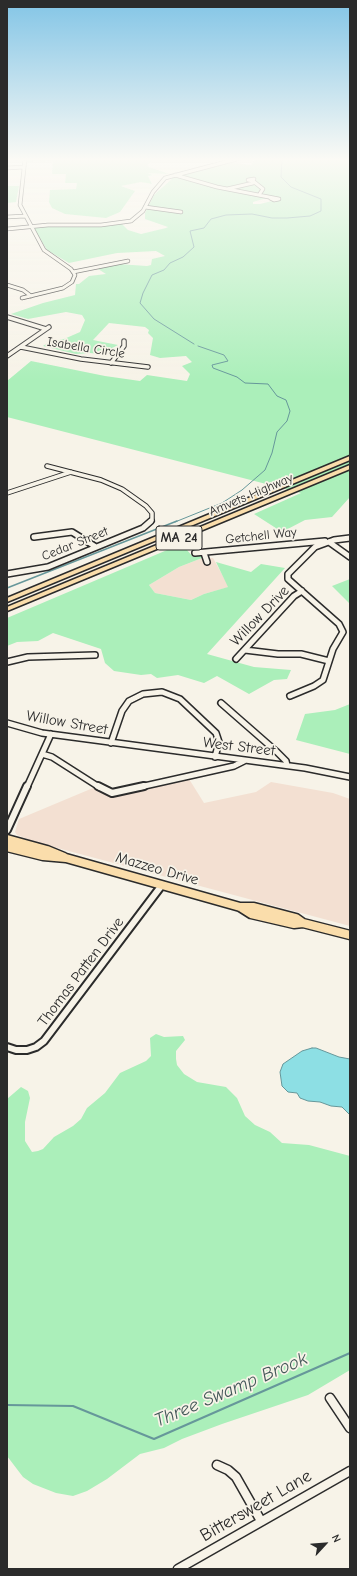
<!DOCTYPE html>
<style>
body{margin:0}
#map{position:relative;width:357px;height:1576px;overflow:hidden;background:#f7f3e8;font-family:"Comic Neue",sans-serif}
canvas{display:block}
.frame{position:absolute;inset:0;border:8px solid #2b2b2b;pointer-events:none}
.north{position:absolute;left:305px;top:1524px;width:40px;height:40px;-webkit-text-stroke:3px #f7f3e8;paint-order:stroke;rotate:64deg;font-size:11px;font-weight:700;line-height:16px;text-align:center;color:#2b2b2b}
.north::after{content:'';display:block;margin:auto;width:14px;height:18px;background:#2b2b2b;clip-path:polygon(50% 0,100% 100%,50% 72%,0 100%)}
</style>
<div id="map">
<canvas width="357" height="1576"></canvas>
<div class="frame"></div>
<div class="north">N</div>
</div>
<script>
const ctx = document.querySelector('canvas').getContext('2d');
ctx.lineJoin = 'round';
function fillPath(path, color) { ctx.fillStyle = color; ctx.fill(path, 'evenodd'); }
const shape = rows => new Path2D(rows.map(r => 'M' + r).join(''));
function trace(path, color, width, dash) { ctx.strokeStyle = color; ctx.lineWidth = width; ctx.lineCap = dash ? 'butt' : 'round'; ctx.setLineDash(dash || []); ctx.stroke(path); }
function write(font, color, halo, rows, align = 'center') {
  ctx.font = font + ' "Comic Neue",sans-serif'; ctx.lineWidth = 3.5; ctx.setLineDash([]); ctx.textBaseline = 'middle'; ctx.strokeStyle = halo; ctx.fillStyle = color; for (const [text, x, y, turn = 0] of rows) {
    ctx.save(); ctx.translate(x, y); ctx.rotate((+turn || 0) * Math.PI / 180); ctx.textAlign = isNaN(turn) ? turn : align; if (halo) ctx.strokeText(text, 0, 0); ctx.fillText(text, 0, 0); ctx.restore();
  }
}
const built = shape([
 [202,558,213,558,229,587,204,594,191,600,155,593,149,585,179,567],
 [189,779,204,803,256,792,271,782,333,793,350,799,350,926,35,842,17,835,15,832,19,819,93,788,103,794,118,794]
]);
const green = shape([
 [28,159,152,159,153,160,147,165,149,167,169,174,147,173,153,175,148,176,152,184,141,182,121,186,135,191,120,212,106,218,65,214,52,208,49,202,50,190,76,189,77,183,65,183,66,174,52,174,53,161,27,162],
 [254,159,350,159,350,497,332,517,305,520,282,532,254,514,301,493,7,417,7,381,31,361,105,376,140,381,147,375,187,381,190,374,182,366,192,362,186,356,160,358,150,355,153,338,148,333,149,330,145,327,109,323,93,340,118,345,101,354,90,353,76,354,43,346,49,342,64,339,80,332,85,320,82,315,66,312,28,319,11,314,43,303,75,295,76,284,79,284,89,276,106,274,98,269,118,264,147,266,151,265,152,259,165,256,156,251,117,253,69,263,47,250,33,227,122,224,128,230,141,234,166,228,168,227,145,219,145,213,154,195,174,177,224,189,267,198,253,202,253,204,260,204,280,199,224,188,180,175,206,167,232,163,252,165],
 [7,186,19,186,16,202,7,203],
 [193,539,199,543,187,550,193,557,201,555,202,558,179,567,149,585,155,593,191,600,204,594,228,587,216,562,251,572,261,564,285,568,207,654,254,667,291,670,287,679,274,680,249,694,217,676,204,683,178,675,157,678,151,674,141,675,114,671,105,663,101,649,53,633,38,641,17,642,7,646,7,618],
 [350,579,350,604,332,586],
 [350,704,350,754,296,740,305,714,335,710],
 [156,1034,164,1037,183,1036,185,1040,176,1051,176,1059,177,1065,184,1074,197,1082,226,1087,237,1098,245,1116,255,1125,270,1132,282,1143,309,1145,350,1156,350,1370,308,1395,222,1424,182,1439,164,1448,140,1454,107,1479,87,1491,73,1496,56,1493,33,1484,23,1477,7,1456,7,1099,21,1087,28,1091,30,1098,25,1122,25,1141,32,1152,38,1151,43,1149,54,1137,73,1126,81,1119,87,1108,105,1093,120,1073,146,1061,151,1056,150,1038]
]);
const water = shape([
 [312,1048,316,1048,339,1057,350,1059,350,1115,342,1107,331,1106,320,1102,308,1101,300,1098,297,1093,288,1092,282,1086,280,1072,283,1064,302,1051,312,1048]
]);
const streamFar2 = shape([
 [194,344,154,319,140,303,143,293,152,275,164,270,170,263,183,257,194,247,190,231,204,228,211,219,226,215,252,214,272,218,287,218,310,216,321,211,321,199,291,187,281,177,282,159],
 [175,522,222,503,242,490,265,470,272,453,277,432,287,421,290,411,286,400,277,396,268,384,245,383,237,377,213,368,212,365,228,361,224,355,198,346]
]);
const streamFar1 = shape([
 [7,588,177,521]
]);
const stream = shape([
 [7,1405,73,1406,154,1439,350,1353]
]);
const minorFar4 = shape([
 [7,168,24,167],
 [175,175,217,187,279,199,274,200,270,198],
 [254,179,253,181,248,180,254,179],
 [253,181,263,189,259,195],
 [227,189,253,183],
 [145,207,181,212],
 [7,217,25,216],
 [7,229,48,225,101,225,131,221,143,211,153,192,165,178,237,159],
 [73,272,128,261],
 [7,285,23,290,31,296],
 [22,298,63,288,72,282,75,275,71,269,44,250,20,205,25,159]
]);
const minorFar3 = shape([
 [7,317,46,329],
 [21,347,81,359,148,367],
 [7,356,49,327],
 [111,363,124,346,124,341],
 [47,466,101,480,122,489,146,506,152,513,152,520,150,522],
 [7,493,71,472]
]);
const minorFar2 = shape([
 [34,537,72,532,96,547],
 [329,542,350,557],
 [195,553,325,541],
 [204,553,207,562],
 [7,574,48,567,143,528,151,521],
 [245,650,278,654,301,654,329,661],
 [236,659,294,596,302,591],
 [7,662,28,657,95,655],
 [290,696,314,686,323,680,333,649,343,632,339,624,288,579,288,574,315,547,334,540,350,538],
 [221,703,277,752,286,761,287,765],
 [7,723,42,733,305,768,350,777],
 [111,743,122,711,129,701,143,694,162,692,180,699,216,733,219,742,215,757],
 [42,754,52,757,99,787],
 [27,787,51,734],
 [140,787,234,766,244,761]
]);
const minorFar1 = shape([
 [98,786,112,793,144,786],
 [7,830,27,786],
 [7,1047,16,1050,27,1050,36,1047,44,1041,162,885]
]);
const minor = shape([
 [330,1398,350,1428],
 [217,1465,228,1470,236,1477,261,1521],
 [178,1569,350,1471]
]);
const major = shape([
 [7,839,47,850,64,857],
 [7,847,43,856,66,858,240,907,251,914,294,924,303,923,350,935],
 [240,907,254,907,296,918,303,923]
]);
const highway = shape([
 [350,456,350,460,7,602,7,598,350,456],
 [350,465,350,469,7,611,7,607,350,465]
]);
const farStreetnames = [
 ["Isabella Circle",86,348,9],
 ["Amvets Highway",251,495,-23],
 ["Getchell Way",261,536,-6],
 ["Cedar Street",75,544,-22]
];
const shields = [
 [179,538,46]
];
const shieldNames = [
 ["MA 24",179,538]
];
const streetNames = [
 ["Willow Drive",260,616,-46],
 ["Willow Street",67,723,10],
 ["West Street",239,747,7],
 ["Mazzeo Drive",157,869,16],
 ["Thomas Patten Drive",81,972,-53]
];
const nearStreetnames = [
 ["Bittersweet Lane",256,1506,-30]
];
const nearWaternames = [
 ["Three Swamp Brook",231,1390,-23]
];
fillPath(built, '#f3e0d2');
fillPath(green, '#abefba');
fillPath(water, '#8ddfe4');
trace(water, '#66979a', 1);
trace(streamFar2, '#66979a', 1);
trace(streamFar1, '#66979a', 1.5);
trace(stream, '#66979a', 2);
trace(minorFar4, '#2b2b2b', 4.5);
trace(minorFar3, '#2b2b2b', 5.5);
trace(minorFar2, '#2b2b2b', 8);
trace(minorFar1, '#2b2b2b', 10);
trace(minor, '#2b2b2b', 11);
trace(major, '#2b2b2b', 11);
trace(highway, '#2b2b2b', 3);
trace(minorFar4, '#f7f3e8', 3);
trace(minorFar3, '#f7f3e8', 3.5);
trace(minorFar2, '#f7f3e8', 5);
trace(minorFar1, '#f7f3e8', 6);
trace(minor, '#f7f3e8', 8);
trace(major, '#faddab', 8);
fillPath(highway, '#faddab');
const sky = ctx.createLinearGradient(0, 0, 0, 380);
sky.addColorStop(0, '#83c5e6');
sky.addColorStop(0.42, '#fbfaf5');
sky.addColorStop(1, '#fbfaf500');
ctx.fillStyle = sky;
ctx.fillRect(0, 0, 357, 380);
write('13px', '#2b2b2b', '#f7f3e8', farStreetnames);
for (const [x, y, w] of shields) { const box = new Path2D(); box.roundRect(x - w / 2, y - 12, w, 24, 3); ctx.fillStyle = '#f7f3e8'; ctx.fill(box); trace(box, '#2b2b2b', 1); }
write('bold 14px', '#2b2b2b', null, shieldNames);
write('15px', '#2b2b2b', '#f7f3e8', streetNames);
write('18px', '#2b2b2b', '#f7f3e8', nearStreetnames);
write('italic 19px', '#445859', '#f7f3e8', nearWaternames);
</script>
